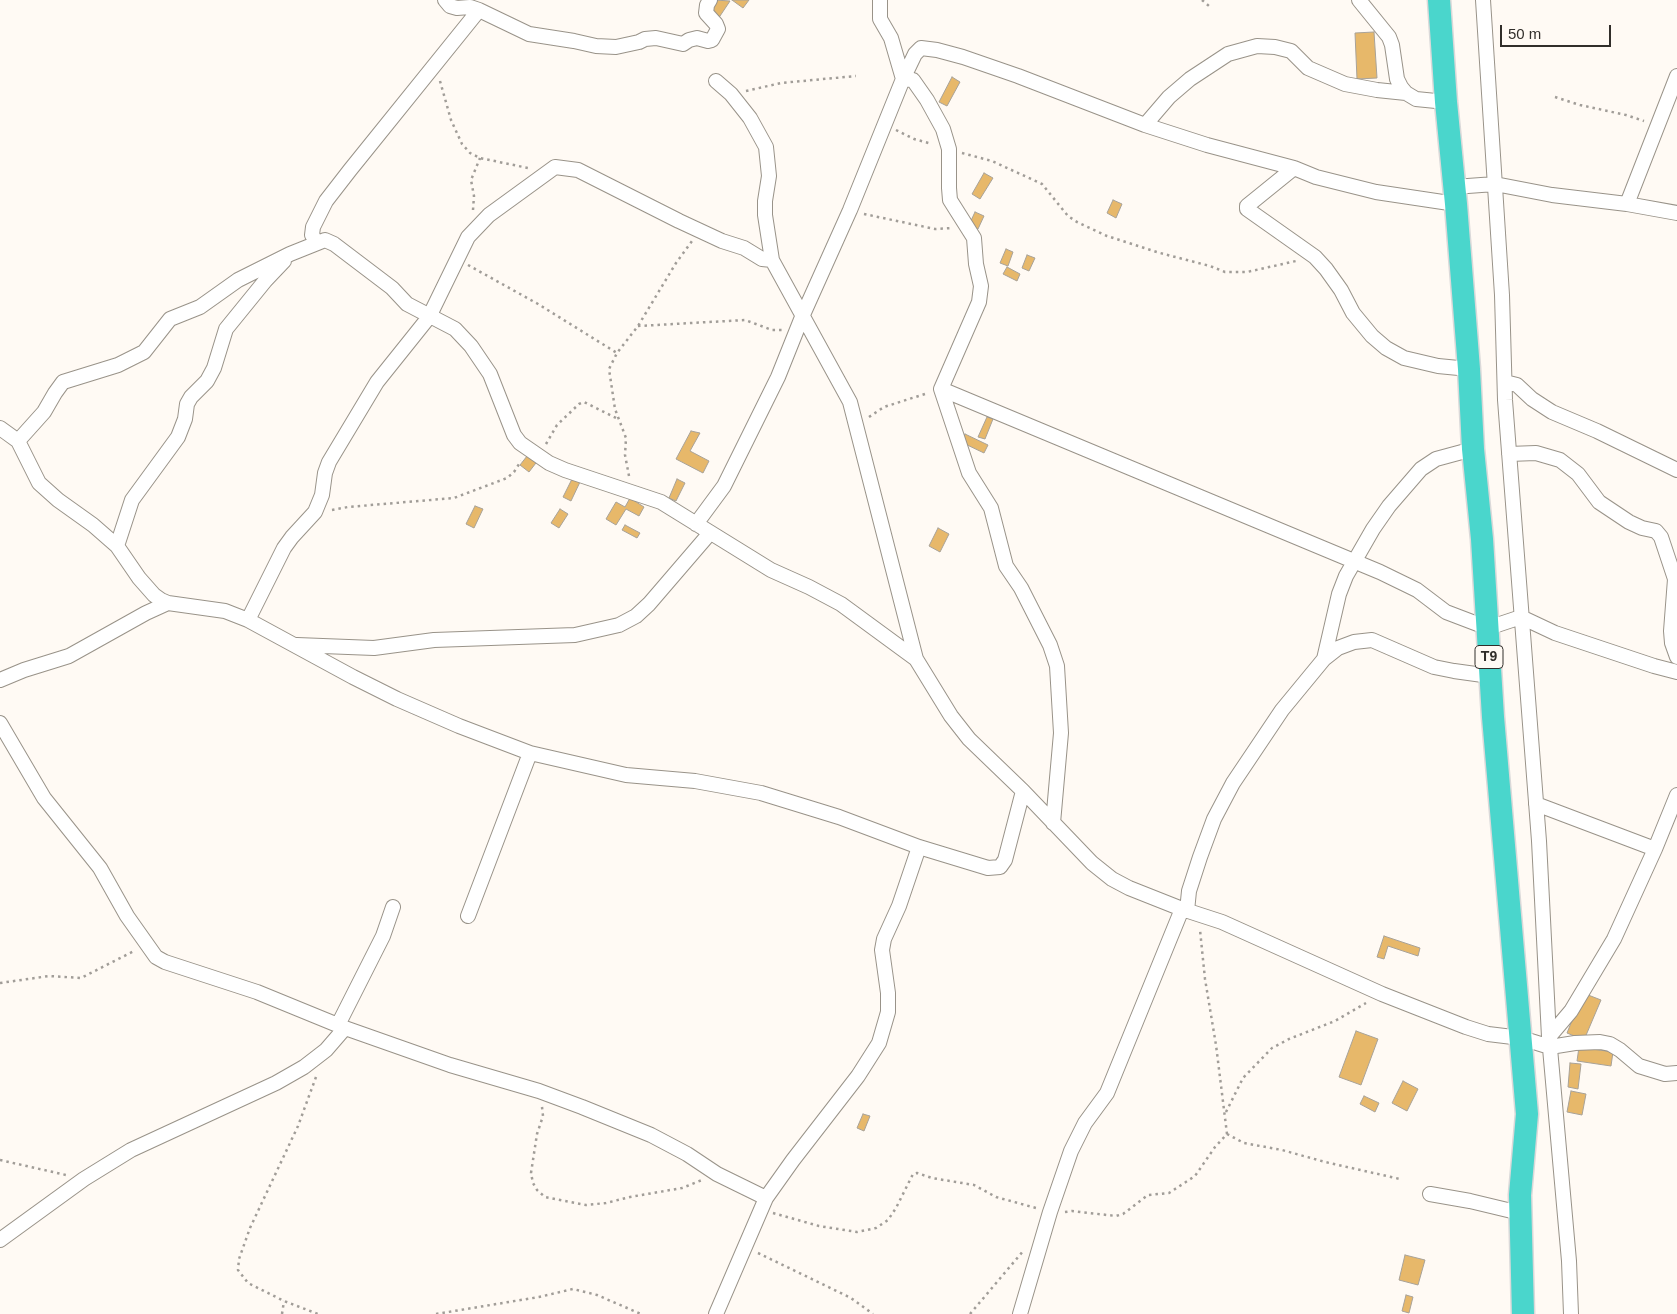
<!DOCTYPE html>
<style>
body{margin:0}
#map{position:relative;width:1677px;height:1314px;overflow:hidden;background:#fffaf4;font-family:Helvetica,sans-serif}
canvas{display:block}
.scale{position:absolute;left:1500px;top:25px;width:111px;height:22px;box-sizing:border-box;border:2px solid #312e2a;border-top:0;padding-left:6px;font-size:15px;line-height:18px;white-space:nowrap;color:#312e2a;-webkit-text-stroke:4px #fffaf4;paint-order:stroke}
</style>
<div id="map">
<canvas width="1677" height="1314"></canvas>
<div class="scale">50 m</div>
</div>
<script>
const ctx = document.querySelector('canvas').getContext('2d');
ctx.lineJoin = 'round';
function fillPath(path, color) { ctx.fillStyle = color; ctx.fill(path, 'evenodd'); }
const shape = rows => new Path2D(rows.map(r => 'M' + r).join(''));
function trace(path, color, width, dash) { ctx.strokeStyle = color; ctx.lineWidth = width; ctx.lineCap = dash ? 'butt' : 'round'; ctx.setLineDash(dash || []); ctx.stroke(path); }
function write(font, color, halo, rows, align = 'center') {
  ctx.font = font + ' Helvetica,sans-serif'; ctx.lineWidth = 4; ctx.setLineDash([]); ctx.textBaseline = 'middle'; ctx.strokeStyle = halo; ctx.fillStyle = color; for (const [text, x, y, turn = 0] of rows) {
    ctx.save(); ctx.translate(x, y); ctx.rotate((+turn || 0) * Math.PI / 180); ctx.textAlign = isNaN(turn) ? turn : align; if (halo) ctx.strokeText(text, 0, 0); ctx.fillText(text, 0, 0); ctx.restore();
  }
}
const building = shape([
 [715,0,730,1,718,19,707,12,715,0],
 [732,0,749,0,743,8,732,0],
 [1374,32,1377,78,1357,79,1355,33,1374,32],
 [952,77,960,82,947,106,939,102,952,77],
 [984,173,993,178,980,199,972,194,984,173],
 [1113,200,1122,204,1116,218,1107,213,1113,200],
 [975,212,984,216,978,229,969,225,975,212],
 [1006,249,1013,252,1008,266,1000,263,1006,249],
 [1027,255,1035,258,1029,271,1022,268,1027,255],
 [1007,267,1020,274,1017,281,1003,274,1007,267],
 [987,417,993,419,985,439,978,437,987,417],
 [691,431,700,433,690,451,709,461,703,473,676,459,691,431],
 [965,434,988,445,984,453,961,442,965,434],
 [531,451,539,459,529,472,520,465,531,451],
 [572,479,580,482,571,501,563,497,572,479],
 [677,479,685,483,676,501,669,498,677,479],
 [630,498,644,507,639,516,626,509,616,525,606,519,616,502,625,507,630,498],
 [475,506,483,509,474,528,466,524,475,506],
 [560,509,568,514,559,528,551,523,560,509],
 [625,525,640,533,637,538,622,530,625,525],
 [938,528,949,534,940,552,929,546,938,528],
 [1384,936,1420,948,1418,956,1388,946,1384,959,1377,957,1384,936],
 [1583,993,1601,1000,1584,1040,1567,1033,1583,993],
 [1356,1031,1378,1039,1361,1085,1339,1077,1356,1031],
 [1579,1047,1613,1052,1611,1066,1577,1061,1579,1047],
 [1570,1063,1581,1064,1578,1089,1568,1087,1570,1063],
 [1403,1081,1418,1089,1407,1111,1392,1103,1403,1081],
 [1571,1091,1586,1094,1582,1115,1567,1112,1571,1091],
 [1364,1096,1379,1103,1375,1112,1360,1104,1364,1096],
 [863,1114,870,1116,864,1131,857,1128,863,1114],
 [1405,1255,1425,1260,1418,1285,1399,1280,1405,1255],
 [1406,1295,1413,1297,1409,1313,1402,1311,1406,1295]
]);
const path = shape([
 [1202,0,1209,6],
 [440,81,451,120,462,144,470,153,480,158,528,168],
 [746,91,781,83,856,76],
 [1555,97,1580,105,1626,115,1644,121],
 [896,130,914,139,932,144],
 [962,153,992,161,1042,184,1068,216,1077,222,1107,236,1160,253,1210,266,1225,272,1247,272,1296,261],
 [473,210,474,196,471,180,480,158],
 [864,214,935,229,952,228],
 [468,265,538,304,617,353],
 [638,326,745,320,772,330,783,330],
 [869,417,884,407,928,393],
 [546,444,557,425,579,404,584,402,618,419],
 [629,476,625,455,626,438,615,409,609,369,617,353,638,326,676,263,692,241],
 [332,510,348,507,454,498,507,478,514,472,521,461],
 [0,983,49,976,81,978,134,951],
 [316,1077,298,1126,250,1228,239,1259,238,1270,248,1283,284,1301,318,1314],
 [542,1107,543,1116,537,1134,531,1173,533,1183,537,1190,545,1197,586,1205,606,1203,630,1197,682,1188,702,1180],
 [1226,1112,1243,1078,1272,1048,1289,1039,1335,1021,1366,1003],
 [1227,1134,1244,1143,1282,1150,1325,1162,1400,1179],
 [0,1160,66,1175],
 [1065,1212,1072,1211,1116,1216,1123,1214,1148,1195,1169,1193,1195,1176,1215,1147,1227,1134,1216,1045,1205,979,1200,930],
 [773,1213,819,1226,857,1232,876,1228,888,1220,896,1208,913,1174,917,1173,932,1178,974,1185,996,1197,1036,1208],
 [758,1253,851,1298,873,1314],
 [282,1314,284,1301],
 [436,1314,539,1297,573,1289,597,1295,641,1314],
 [970,1314,1024,1250]
]);
const minor = shape([
 [445,0,450,6,457,8,470,7,479,10,529,34,574,41,596,46,616,47,639,42,645,39,656,38,683,44,689,40,697,38,708,41,712,40,718,29,716,24,706,13,707,5,710,0],
 [880,0,880,19,891,38,903,79,913,80,927,100,943,129,949,149,949,188,950,200,974,238,976,264,981,286,979,302,941,389,969,473,991,508,1006,566,1021,588,1050,645,1057,666,1061,733,1053,823],
 [1359,0,1389,37,1392,45,1397,79,1401,87,1406,93,1416,99,1446,102],
 [1483,0,1502,295,1505,400,1539,841,1549,1037,1569,1261,1571,1314],
 [716,81,731,94,750,118,766,147,769,176,765,201,765,215,772,260],
 [1145,125,1169,97,1190,79,1228,54,1257,46,1275,47,1291,51,1308,68,1345,84,1377,90,1406,93],
 [1294,168,1252,202,1247,206,1247,209,1315,257,1326,269,1341,290,1353,313,1372,336,1386,348,1404,358,1438,366,1469,369],
 [1454,187,1495,184,1552,195,1627,204,1677,213],
 [1627,204,1677,76],
 [317,243,312,235,313,227,326,201,350,170,479,10],
 [1505,382,1517,385,1532,399,1552,412,1597,431,1677,470],
 [941,389,1380,572,1417,590,1446,612,1488,628,1521,617,1555,633,1654,666,1677,672],
 [0,428,18,441,39,483,58,500,93,525,117,546,139,578,154,595,161,600,168,603,225,611,248,620,353,677,397,699,459,726,530,753,626,775,695,781,761,793,839,817,919,847,988,868,1000,867,1005,860,1023,791],
 [18,441,44,412,55,393,63,382,118,365,144,352,170,319,200,307,238,280,290,254,325,240,334,244,392,288,407,304,455,329,471,346,490,374,514,435,520,443,549,463,565,470,661,502,771,570,809,587,841,604,916,659],
 [1509,454,1536,453,1560,460,1578,474,1599,502,1629,522,1642,528,1656,531,1661,537,1675,579,1671,631,1672,643,1677,657],
 [696,524,724,486,778,377,802,317,850,210,903,79,915,54,921,48,937,50,963,57,1018,76,1145,125,1207,145,1294,168,1316,177,1376,192,1456,204],
 [117,546,132,500,178,437,185,419,187,404,191,397,207,381,214,368,226,329,265,281,284,261],
 [248,620,284,548,292,537,315,512,322,495,325,473,329,462,377,382,429,317,468,237,489,215,555,167,578,170,679,221,722,241,744,248,762,259,772,260,850,402,916,659,951,716,969,739,1023,791,1092,863,1112,879,1129,888,1182,909,1222,922,1382,994,1466,1027,1488,1034,1521,1038,1550,1047,1575,1043,1600,1042,1610,1044,1620,1050,1639,1066,1665,1074,1677,1073],
 [297,645,374,648,434,640,575,635,619,625,636,616,649,604,710,533],
 [1324,659,1339,594,1346,576,1373,529,1389,506,1421,469,1436,459,1473,449],
 [0,680,24,670,69,656,146,613,168,603],
 [0,723,44,798,100,868,127,916,156,957,165,962,257,992,345,1028,450,1065,539,1091,582,1107,651,1135,687,1154,717,1174,766,1198],
 [1536,804,1655,849],
 [1187,911,1189,891,1200,857,1214,819,1233,783,1282,710,1324,659,1338,648,1354,642,1372,640,1434,667,1454,671,1490,676],
 [468,916,530,753],
 [338,1025,383,936,393,907],
 [1549,1037,1571,1011,1614,939,1655,849,1677,795],
 [1430,1194,1470,1201,1520,1213],
 [0,1240,84,1179,131,1150,276,1083,304,1067,326,1050,345,1028],
 [716,1314,766,1198,793,1160,858,1076,879,1043,888,1012,888,993,882,950,884,939,899,906,919,847],
 [1020,1314,1050,1212,1071,1151,1085,1123,1107,1093,1182,909]
]);
const trunk = shape([
 [1439,0,1446,102,1456,204,1469,369,1473,449,1482,539,1493,717,1527,1114,1520,1195,1523,1314]
]);
const shields = [
 [1489,657,28]
];
const shieldNames = [
 ["T9",1489,657]
];
fillPath(building, '#e7b86a');
trace(building, '#a8a298', 1);
trace(minor, '#999389', 16);
trace(trunk, '#dad9d9', 25);
trace(path, '#a19d98', 2.5, [2.5, 4]);
trace(minor, '#fff', 14);
trace(trunk, '#4ad6cc', 22);
for (const [x, y, w] of shields) { const box = new Path2D(); box.roundRect(x - w / 2, y - 11.5, w, 23, 4); ctx.fillStyle = '#fffaf4'; ctx.fill(box); trace(box, '#312e2a', 1); }
write('bold 14px', '#312e2a', null, shieldNames);
</script>
